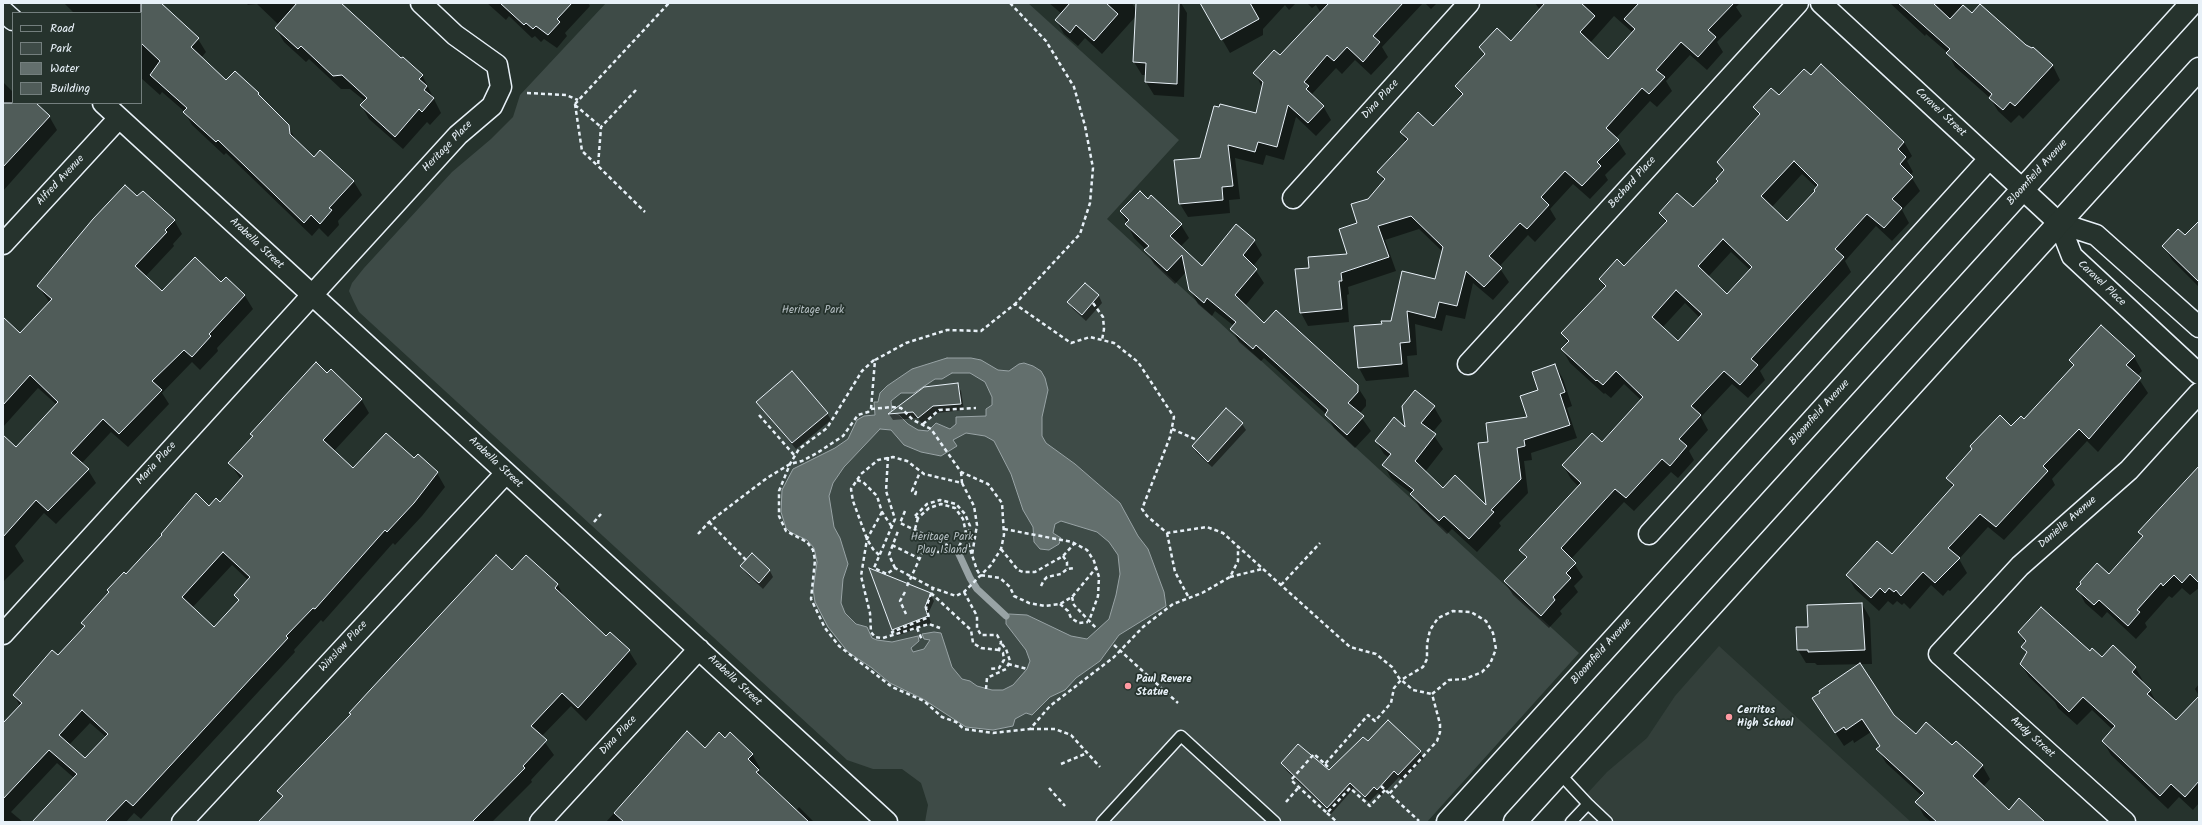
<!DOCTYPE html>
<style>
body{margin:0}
#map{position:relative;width:2202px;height:825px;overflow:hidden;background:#26332d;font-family:Kalam,sans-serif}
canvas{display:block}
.frame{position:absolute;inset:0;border:4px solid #e8f1f8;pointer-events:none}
.legend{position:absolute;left:12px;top:12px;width:130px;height:92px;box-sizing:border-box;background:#26332d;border:1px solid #747f7e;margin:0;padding:5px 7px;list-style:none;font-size:12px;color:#e8f1f8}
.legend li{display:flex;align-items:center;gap:8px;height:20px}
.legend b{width:20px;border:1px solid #747f7e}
</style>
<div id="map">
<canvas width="2202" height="825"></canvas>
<div class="frame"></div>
<ul class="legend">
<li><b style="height:5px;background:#26332d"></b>Road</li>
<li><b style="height:11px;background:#3e4b47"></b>Park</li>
<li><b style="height:11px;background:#636f6d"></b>Water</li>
<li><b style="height:11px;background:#505c59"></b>Building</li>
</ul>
</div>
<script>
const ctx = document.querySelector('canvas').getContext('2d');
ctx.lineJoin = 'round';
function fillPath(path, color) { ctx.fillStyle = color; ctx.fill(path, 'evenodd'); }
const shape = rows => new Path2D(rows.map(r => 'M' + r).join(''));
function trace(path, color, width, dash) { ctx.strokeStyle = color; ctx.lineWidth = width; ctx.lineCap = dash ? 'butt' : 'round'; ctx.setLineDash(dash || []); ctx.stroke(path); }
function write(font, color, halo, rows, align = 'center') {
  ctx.font = font + ' Kalam,sans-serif'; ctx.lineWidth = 3.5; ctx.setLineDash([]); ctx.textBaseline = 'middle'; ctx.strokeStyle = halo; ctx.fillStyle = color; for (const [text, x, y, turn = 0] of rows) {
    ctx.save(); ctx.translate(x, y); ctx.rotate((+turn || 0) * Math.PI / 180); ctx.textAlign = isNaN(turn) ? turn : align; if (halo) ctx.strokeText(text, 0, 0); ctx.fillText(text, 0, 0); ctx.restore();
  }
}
const built = shape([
 [1719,646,1911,822,1561,822,1607,772,1647,738,1675,696]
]);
const green = shape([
 [606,3,1028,3,1179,140,1107,219,1579,653,1427,822,925,822,928,805,921,783,902,769,873,769,847,760,359,312,353,300,349,291,352,283,364,268,452,172,491,139,513,117,520,95]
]);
const water = shape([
 [947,358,971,358,981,360,998,370,1009,371,1019,364,1024,363,1033,366,1041,371,1045,378,1048,390,1042,417,1042,436,1046,443,1075,464,1120,503,1138,536,1148,549,1164,592,1166,606,1119,635,1100,661,1076,678,1065,690,1050,697,1032,715,1026,713,1015,719,1013,726,993,730,966,727,923,699,890,683,872,668,848,652,828,627,815,602,813,589,817,562,814,548,807,540,790,532,786,528,781,512,782,490,793,469,835,448,848,439,857,420,864,416,875,415,874,402,878,402,880,393,887,386,912,369,947,358],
 [952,373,970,373,985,382,992,397,992,405,986,409,986,416,956,417,956,424,950,429,936,423,928,431,918,430,908,424,899,415,892,413,891,401,901,393,914,393,935,379,942,379,952,373],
 [880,429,891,430,904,445,921,452,941,456,957,446,953,440,966,433,985,436,994,441,1011,474,1023,510,1033,527,1034,542,1040,549,1049,550,1059,544,1061,538,1053,533,1055,524,1061,521,1097,532,1109,542,1118,555,1120,574,1116,595,1109,619,1087,639,1071,636,1027,615,1009,614,1006,616,1006,624,1026,650,1030,661,1027,669,1013,685,1003,690,992,690,977,686,970,681,962,679,952,667,941,633,934,632,922,634,924,639,930,640,924,649,913,652,911,648,919,641,918,636,892,642,877,640,872,638,867,627,856,624,845,613,841,603,843,579,848,564,840,538,834,527,829,496,833,483,844,467,880,429]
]);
const shadow = shape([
 [64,3,160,3,198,39,206,52,201,58,227,82,258,93,262,100,288,126,297,142,314,158,320,151,354,182,362,195,338,221,339,225,328,237,319,228,312,236,226,153,224,155,192,125,184,111,162,92,160,95,141,78,141,13,74,13],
 [246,3,341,3,402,60,422,75,441,113,430,125,427,122,403,149,369,119,361,105,365,101,350,89,341,89,309,59,306,62,284,42,276,28,279,25,257,4,248,5],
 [487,3,588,3,590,6,565,33,567,36,557,48,544,39,541,42,535,36,532,38,509,16,506,20],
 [1049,3,1132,3,1137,11,1137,3,1181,3,1187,13,1184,97,1154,95,1146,82,1146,75,1142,75,1134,62,1137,15,1102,54,1085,38,1078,46,1064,34,1056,20,1062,14],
 [1201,3,1296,3,1289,10,1285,5,1263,29,1263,35,1230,53],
 [1307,3,1423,3,1382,47,1388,57,1371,75,1355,60,1342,74,1336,68,1312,94,1323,106,1331,120,1316,136,1296,117,1284,160,1266,155,1263,165,1235,158,1240,199,1229,200,1230,213,1188,217,1180,204,1201,159,1256,115,1262,87,1255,73,1281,57,1321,13,1316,5,1312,8],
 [1425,3,1437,3,1431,9],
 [1535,3,1740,3,1736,7,1742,16,1717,42,1723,52,1707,70,1690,55,1666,81,1672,91,1657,107,1650,101,1616,138,1626,154,1605,175,1608,180,1590,199,1573,184,1550,209,1556,219,1535,242,1528,235,1499,267,1509,282,1493,300,1473,283,1465,319,1446,315,1442,331,1415,324,1417,355,1407,356,1409,377,1366,381,1359,368,1383,325,1391,322,1435,280,1443,252,1419,229,1385,240,1396,271,1348,287,1349,294,1347,295,1349,322,1308,326,1301,313,1310,268,1349,255,1368,200,1384,182,1379,172,1406,142,1401,132,1433,128,1462,97,1456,86,1485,56,1480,47,1511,43,1540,10],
 [1614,16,1633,33,1608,60,1590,43],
 [1890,3,1959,3,1972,15,2025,46,2033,49,2053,66,2060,80,2023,119,2019,115,2011,123,1998,111,1990,98,1955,67,1948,53,1926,34,1925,36],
 [1821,65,1904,142,1912,156,1907,161,1913,172,1910,175,1920,191,1902,210,1909,223,1892,241,1876,226,1845,261,1851,272,1760,371,1765,380,1748,398,1732,384,1701,417,1708,430,1689,451,1694,460,1678,478,1671,472,1634,511,1624,502,1571,559,1583,577,1574,586,1578,592,1560,611,1562,614,1549,628,1513,595,1505,582,1526,559,1521,550,1579,487,1571,479,1563,465,1602,443,1641,400,1624,384,1611,398,1605,393,1604,394,1570,363,1562,349,1568,343,1563,334,1605,288,1600,279,1624,268,1666,223,1660,213,1693,209,1718,181,1723,172,1718,162,1760,117,1754,107,1779,96,1811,76],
 [1802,174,1817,188,1816,191,1788,222,1772,207],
 [1731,252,1750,270,1727,295,1708,277],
 [1685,303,1700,318,1678,343,1662,328],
 [3,82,13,92,13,103,35,103,49,116,57,130,3,191],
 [137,198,174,220,182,234,173,244,174,246,145,277,162,293,221,283,226,278,245,296,253,309,217,348,218,351,200,370,192,362,162,393,169,404,128,447,111,432,81,464,88,470,96,483,56,524,44,513,15,546,24,561,3,582,3,435,17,448,57,405,38,388,3,427,3,319,20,334,50,303,38,286],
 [1148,200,1181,225,1189,238,1180,247,1202,267,1236,226,1254,241,1262,255,1253,266,1264,283,1245,306,1264,324,1357,386,1366,400,1366,406,1359,414,1371,431,1355,448,1334,428,1326,414,1264,358,1261,361,1239,342,1232,329,1234,326,1215,311,1212,316,1198,304,1190,290,1186,272,1175,284,1154,264,1146,250,1134,238,1121,211],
 [2199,222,2199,287,2172,260,2164,246,2185,236],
 [1085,284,1099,296,1102,303,1086,321,1072,308,1069,302],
 [2134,357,2142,371,2137,376,2148,393,2098,452,2087,441,2052,479,2055,485,2004,540,1988,527,1959,559,1967,573,1950,591,1948,590,1943,596,1931,585,1910,609,1904,603,1902,605,1897,601,1893,605,1888,601,1879,611,1855,589,1847,575,1892,556,1953,488,1947,478,2011,427,2024,420,2074,367,2070,360],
 [1555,365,1563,379,1572,406,1567,408,1577,438,1531,453,1532,460,1524,461,1528,493,1499,523,1501,526,1477,552,1452,529,1447,534,1420,508,1412,494,1391,478,1384,465,1389,458,1384,454,1376,441,1406,429,1434,407,1442,421,1432,433,1443,449,1425,472,1443,489,1488,508,1489,443,1528,418,1539,391],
 [327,374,361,399,369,413,334,451,353,469,414,460,418,455,437,473,445,487,422,516,395,545,393,543,323,622,321,620,294,650,295,652,141,819,134,813,126,822,33,822,74,778,57,763,11,812,23,822,3,822,3,725,20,706,14,695,58,657,85,628,82,623,110,593,108,590,209,507,220,503,241,480,230,463,253,437,252,434],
 [232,565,248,580,235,595,239,601,214,628,192,608],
 [90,723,106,737,85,760,69,745],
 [957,384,961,391,964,410,937,413,922,424,918,418,893,420,889,414,924,388],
 [757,402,827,413,831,420,796,449],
 [1226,410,1242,424,1246,430,1212,467,1197,453,1193,447],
 [2199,485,2199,588,2190,595,2182,588,2172,598,2169,596,2145,623,2147,627,2136,639,2107,612,2102,618,2085,603,2078,589,2109,575,2142,538,2139,532],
 [752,554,770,571,773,577,763,589,745,572,742,566],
 [526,556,558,585,565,599,607,637,610,633,629,651,637,664,586,721,571,706,541,737,554,755,531,780,532,782,492,822,259,822,283,798,279,791],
 [871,570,930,594,934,601,928,614,931,623,897,636],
 [1862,604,1870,618,1872,664,1817,665,1815,663,1806,663,1798,650,1809,628],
 [2019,633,2090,652,2102,659,2135,667,2143,681,2142,682,2150,691,2158,705,2176,722,2199,697,2199,803,2193,810,2179,797,2168,809,2111,755,2103,741,2113,730,2092,710,2077,725,2058,708,2055,702,2029,677,2021,664,2027,654,2022,647,2025,643],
 [2199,684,2199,696,2195,689],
 [1813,699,1893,715,1916,736,1952,747,1982,765,1990,779,1983,787,2009,811,2044,822,1931,822,1924,816,1917,803,1922,796,1886,763,1878,749,1880,746,1871,732,1854,743,1853,740,1844,746],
 [687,733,705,749,725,739,752,754,760,768,758,770,764,781,796,811,799,807,814,822,606,822],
 [1368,742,1420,752,1424,758,1402,781,1399,777,1381,796,1378,793,1369,802,1354,788,1331,814,1286,770,1282,763,1329,771]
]);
const stream = shape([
 [958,552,970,578,977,589,1006,616]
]);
const building = shape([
 [141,3,161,3,199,38,191,47,226,80,235,71,259,93,258,94,289,125,290,134,314,157,320,150,354,181,329,208,332,210,320,224,311,215,304,223,218,140,216,142,183,112,187,108,150,75,160,61,141,43,141,3],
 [297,3,341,3,401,58,403,57,423,75,419,79,427,86,424,90,434,98,422,112,419,109,395,137,360,105,367,98,342,75,333,76,301,46,298,49,275,28,297,3],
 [500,3,572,3,557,19,560,22,548,35,536,26,533,29,526,23,524,25,500,3],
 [1070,3,1106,3,1118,14,1094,41,1076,25,1070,33,1055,20,1070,3],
 [1136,3,1179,3,1177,84,1145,82,1146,63,1133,62,1136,3],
 [1200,3,1250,3,1259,19,1221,40,1200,3],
 [1329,3,1403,3,1373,36,1380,42,1363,62,1347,47,1334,61,1327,55,1304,82,1309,86,1306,89,1324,106,1308,123,1288,105,1277,147,1258,142,1255,152,1228,145,1233,186,1222,187,1223,200,1179,204,1174,160,1200,158,1214,106,1219,107,1220,104,1256,113,1263,82,1253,73,1274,50,1280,55,1329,3],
 [1545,3,1581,3,1595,16,1580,32,1608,59,1635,29,1624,19,1639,3,1734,3,1708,30,1716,37,1698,57,1681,42,1656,70,1665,77,1649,94,1642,88,1606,128,1619,140,1597,162,1601,166,1582,186,1565,171,1541,197,1549,205,1527,229,1520,223,1489,256,1502,268,1484,287,1466,271,1457,306,1439,302,1435,318,1407,311,1410,342,1400,343,1402,364,1358,368,1354,326,1382,324,1381,321,1391,321,1402,271,1435,279,1443,247,1411,216,1378,226,1389,257,1341,273,1342,281,1339,281,1342,309,1300,313,1295,269,1309,268,1308,257,1347,254,1339,229,1357,223,1351,204,1368,199,1385,179,1377,172,1408,139,1400,132,1418,112,1433,126,1463,94,1455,86,1485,54,1479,47,1497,28,1511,41,1545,3],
 [1898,3,1933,3,1950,19,1963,5,1972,13,1980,4,2026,45,2032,48,2033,47,2053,65,2015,106,2010,102,2003,110,1989,98,1992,94,1946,53,1950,49,1898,3],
 [1821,64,1904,142,1898,149,1906,157,1900,164,1913,177,1892,199,1902,208,1884,228,1867,214,1835,249,1844,257,1751,359,1758,365,1740,385,1724,371,1691,406,1701,415,1679,439,1687,446,1670,466,1662,459,1626,498,1615,489,1561,548,1576,563,1566,573,1571,578,1553,597,1555,600,1541,616,1504,581,1527,557,1519,550,1581,483,1562,465,1592,433,1602,442,1643,397,1616,371,1603,385,1597,380,1596,381,1561,349,1569,341,1561,333,1606,286,1599,279,1617,259,1624,266,1667,221,1659,213,1677,193,1693,207,1718,181,1716,179,1724,170,1717,162,1760,114,1753,107,1771,88,1779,95,1804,69,1811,75,1821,64],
 [1794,161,1818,185,1814,190,1815,191,1787,221,1761,196,1794,161],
 [1723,239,1752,267,1727,294,1698,266,1723,239],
 [1676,290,1702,314,1678,341,1652,317,1676,290],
 [3,103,36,103,50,116,3,167,3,103],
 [125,185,137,196,143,191,175,220,165,230,167,232,135,266,162,291,195,257,221,282,226,277,245,295,209,334,211,336,192,357,184,350,152,381,162,390,119,434,103,419,71,453,89,469,48,511,36,500,3,537,3,435,16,447,58,402,30,375,3,405,3,317,20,333,52,299,37,286,93,219,125,185],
 [1140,191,1148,199,1151,195,1182,224,1170,236,1202,266,1236,224,1255,240,1243,255,1257,269,1235,295,1264,323,1276,310,1358,385,1358,392,1348,403,1364,416,1347,435,1325,415,1328,410,1256,345,1253,349,1230,329,1236,322,1207,298,1204,303,1189,290,1182,255,1167,271,1144,250,1149,246,1125,224,1129,220,1120,211,1140,191],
 [2199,221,2199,282,2162,246,2178,229,2185,235,2199,221],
 [1085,283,1099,295,1082,315,1067,302,1085,283],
 [2101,325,2135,356,2126,365,2141,378,2089,439,2079,429,2043,466,2048,471,1996,527,1980,514,1948,548,1960,558,1935,583,1923,572,1901,596,1896,590,1894,592,1889,588,1885,593,1880,588,1871,598,1846,575,1877,541,1892,554,1954,485,1946,478,1972,449,1970,446,2000,415,2011,426,2021,416,2024,419,2074,365,2069,360,2101,325],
 [316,362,327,373,331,369,362,399,323,440,353,468,386,433,414,458,418,454,438,472,414,503,387,532,385,530,315,609,313,608,286,636,288,638,133,806,126,800,105,822,32,822,77,774,49,750,3,799,3,723,22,703,13,695,52,650,58,655,85,626,81,623,109,592,107,590,124,572,126,574,162,535,161,534,196,493,209,506,216,498,220,502,243,476,228,463,253,436,250,434,316,362],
 [223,552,250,577,234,595,239,600,214,627,182,597,223,552],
 [82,710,108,734,85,758,59,735,82,710],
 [1555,364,1565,392,1560,394,1570,425,1524,440,1525,446,1517,448,1521,479,1491,510,1494,512,1469,539,1444,516,1439,521,1410,494,1414,490,1382,465,1391,454,1375,441,1394,417,1405,427,1402,406,1415,390,1435,406,1421,423,1436,434,1415,461,1443,488,1455,475,1486,505,1478,443,1488,442,1486,423,1527,417,1520,396,1538,390,1532,372,1555,364],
 [792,371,828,413,792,443,756,402,792,371],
 [958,383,961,404,933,406,918,418,913,412,888,414,924,387,958,383],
 [1226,408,1243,423,1208,462,1192,446,1226,408],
 [2199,466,2199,583,2190,574,2182,583,2174,575,2163,586,2161,583,2137,610,2140,612,2128,626,2099,600,2094,605,2076,589,2081,584,2080,582,2097,563,2109,574,2143,536,2138,532,2199,466],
 [752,553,770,570,759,583,740,566,752,553],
 [496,555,512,570,526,555,558,584,555,588,606,636,610,632,630,650,578,708,562,693,531,726,547,740,523,766,525,768,472,822,258,822,283,796,277,791,351,714,349,713,371,689,496,555],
 [869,568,931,593,925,607,928,616,892,630,869,568],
 [1862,603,1865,650,1808,652,1808,650,1797,650,1796,627,1808,627,1807,605,1862,603],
 [2041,607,2090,651,2092,648,2102,657,2113,645,2136,667,2132,672,2151,690,2147,694,2176,720,2199,696,2199,781,2185,797,2171,784,2160,796,2102,741,2115,726,2083,697,2069,712,2020,664,2027,652,2021,647,2026,641,2018,632,2041,607],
 [1860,663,1894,715,1916,734,1926,722,1952,745,1956,741,1983,765,1973,776,2009,810,2019,798,2045,822,1937,822,1915,802,1924,793,1876,749,1880,746,1862,719,1846,730,1844,727,1835,733,1812,698,1820,693,1819,691,1860,663],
 [1388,720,1421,751,1398,775,1394,771,1377,790,1374,787,1365,797,1350,783,1327,808,1281,763,1298,744,1329,770,1363,737,1368,741,1388,720],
 [687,731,705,748,719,732,725,738,730,732,753,754,748,759,759,770,756,772,809,822,624,822,614,813,687,731]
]);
const path = shape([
 [1010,3,1046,41,1074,87,1085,126,1093,168,1090,203,1080,234,1015,304],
 [636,90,601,127,598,166,645,212],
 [527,93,566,95,578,100],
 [575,104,669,3],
 [575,104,582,151,598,166],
 [575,105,601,127],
 [1093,303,1103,317,1104,329,1102,340],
 [874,360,862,371,827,428,799,449,790,464,779,491,779,516,786,531,807,542,813,550,815,560,811,599,825,628,839,646,892,687,924,701,942,717,956,722,964,729,993,733,1030,729,1050,706,1114,657,1143,627,1173,604,1202,593,1230,577,1238,561,1238,547],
 [871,409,892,407,901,408,913,420,931,429,961,472,988,484,1002,503,1004,535,1001,549,991,565,964,592,956,596,933,588,926,608,929,617,892,632,894,636],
 [759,415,795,456],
 [923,424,939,410,976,408],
 [1172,429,1197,440],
 [888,457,886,491,895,519,874,568,887,574,895,568,933,588],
 [857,480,863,482,877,496,882,512,892,527],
 [962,483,974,506,977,525,972,555],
 [915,495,916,492,912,491,920,472],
 [905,511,900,523,949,546,950,552,958,548,962,541,966,533,963,519,955,508,941,504,929,508,918,518,915,516],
 [882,512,867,539,861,576,870,613,871,632,875,637,883,638,929,624,940,628],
 [915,516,927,504,940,500,956,504,965,514,970,526,968,543,977,570,980,575,1000,578,1010,587,1014,596,1029,603,1045,606,1060,604,1072,597,1096,568],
 [594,522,601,514],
 [709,522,746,560],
 [915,529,918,518],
 [1004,529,1072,542,1087,550,1094,561,1099,577,1098,596,1089,621],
 [1167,533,1175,572,1189,598],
 [698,534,709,522,767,478,790,464,802,461,817,453,843,436,858,415,868,412,871,409,875,360,906,343,947,330,981,331,1015,304,1071,343,1090,337,1114,343,1138,362,1174,417,1170,437,1142,509,1147,516,1167,533,1207,527,1223,533,1350,647,1376,654,1392,667,1399,678,1413,690,1432,694],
 [892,545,920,559],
 [1001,549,1018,570,1023,572,1035,572,1063,556,1075,543],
 [879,555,873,549,867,539,853,501,851,489,861,474,878,460,893,457,907,461,924,474,962,483,961,472],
 [1063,556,1067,562,1067,569],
 [895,568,889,555,898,531],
 [1230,577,1262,569],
 [1281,585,1320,543],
 [907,586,925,547,938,552,950,552],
 [1041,586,1044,580,1047,577,1061,574,1067,569,1075,568],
 [905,592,900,601,906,614],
 [964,592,977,616,977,628,981,635,997,635,1001,642,999,650,1003,653,1004,660,999,668,990,669],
 [931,593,971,630,973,643,981,648,999,650],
 [1072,597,1074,605,1096,628],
 [1060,604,1068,611,1071,618,1079,623,1088,622],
 [917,628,922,640],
 [1114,645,1178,703],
 [1008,664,1027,669],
 [986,689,987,678,1006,669,1010,661,1006,649,1001,643],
 [1030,729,1055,729,1071,735,1100,767],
 [1061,764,1087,753],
 [1325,764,1330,769],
 [1381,786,1419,821],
 [1049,788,1065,806],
 [1385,790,1370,806,1350,788,1327,813,1291,780,1314,754,1325,764,1368,715,1375,721,1391,703,1394,688,1401,680,1423,667,1427,659,1427,644,1430,630,1438,618,1453,611,1471,612,1486,621,1493,633,1496,649,1490,664,1482,672,1465,679,1449,680,1432,694,1440,724,1440,732,1437,741,1389,794],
 [1286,802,1299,787],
 [1327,813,1337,822]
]);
const lane = shape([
 [1559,773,1588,804],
 [1102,822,1181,736,1275,822],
 [1571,822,1588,804,1607,822]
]);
const street = shape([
 [1821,3,2059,223,2096,235,2199,327],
 [3,11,13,20],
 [103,103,887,822],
 [1293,198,1469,3],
 [2059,223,2072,256,2199,374],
 [3,244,119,118],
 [1468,364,1798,3],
 [1649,534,1989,159],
 [3,634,458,135,492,106,501,87,497,65,455,35,421,3],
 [182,822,506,473],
 [540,822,699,649],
 [2125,822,1939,654,2020,566,2129,470,2199,393]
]);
const secondary = shape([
 [1448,822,2192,3],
 [1515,822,2199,69]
]);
const markers = [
 [1128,686,4,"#ff9aa2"],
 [1729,717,4,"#ff9aa2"]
];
const streetNames = [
 ["Dina Place",1381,100,-48],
 ["Caravel Street",1940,113,43],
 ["Heritage Place",448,147,-46],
 ["Bloomfield Avenue",2038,173,-48],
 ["Alfred Avenue",61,181,-47],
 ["Bechard Place",1633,183,-48],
 ["Arabella Street",256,244,43],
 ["Caravel Place",2101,284,43],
 ["Bloomfield Avenue",1820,413,-48],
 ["Arabella Street",495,463,43],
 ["Maria Place",157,464,-48],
 ["Danielle Avenue",2068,523,-41],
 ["Winslow Place",344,647,-47],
 ["Bloomfield Avenue",1602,652,-48],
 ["Arabella Street",734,681,43],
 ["Dina Place",619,736,-47],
 ["Andy Street",2032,738,42]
];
const parkNames = [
 ["Heritage Park",813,311],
 ["Heritage Park",942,538],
 ["Play Island",942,551]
];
const poiNames = [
 ["Paul Revere",1136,680],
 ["Statue",1136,693],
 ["Cerritos",1737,711],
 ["High School",1737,724]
];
fillPath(built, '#333f3a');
fillPath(green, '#3e4b47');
fillPath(water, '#636f6d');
trace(water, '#98a3a5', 1);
fillPath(shadow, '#0007');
trace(stream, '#98a3a5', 7);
fillPath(building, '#505c59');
trace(building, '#e8f1f8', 1);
trace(lane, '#e8f1f8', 13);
trace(street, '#e8f1f8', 23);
trace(secondary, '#e8f1f8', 25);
trace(path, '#e8f1f8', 2.5, [4, 3]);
trace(lane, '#26332d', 10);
trace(street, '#26332d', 20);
trace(secondary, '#26332d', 22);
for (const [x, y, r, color] of markers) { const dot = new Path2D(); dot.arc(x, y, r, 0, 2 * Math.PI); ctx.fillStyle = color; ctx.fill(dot); trace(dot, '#26332d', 1.5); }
write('11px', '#e8f1f8', '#26332d', streetNames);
write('11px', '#b5bfc3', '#26332d', parkNames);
write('bold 11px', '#e8f1f8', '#26332d', poiNames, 'left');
</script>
